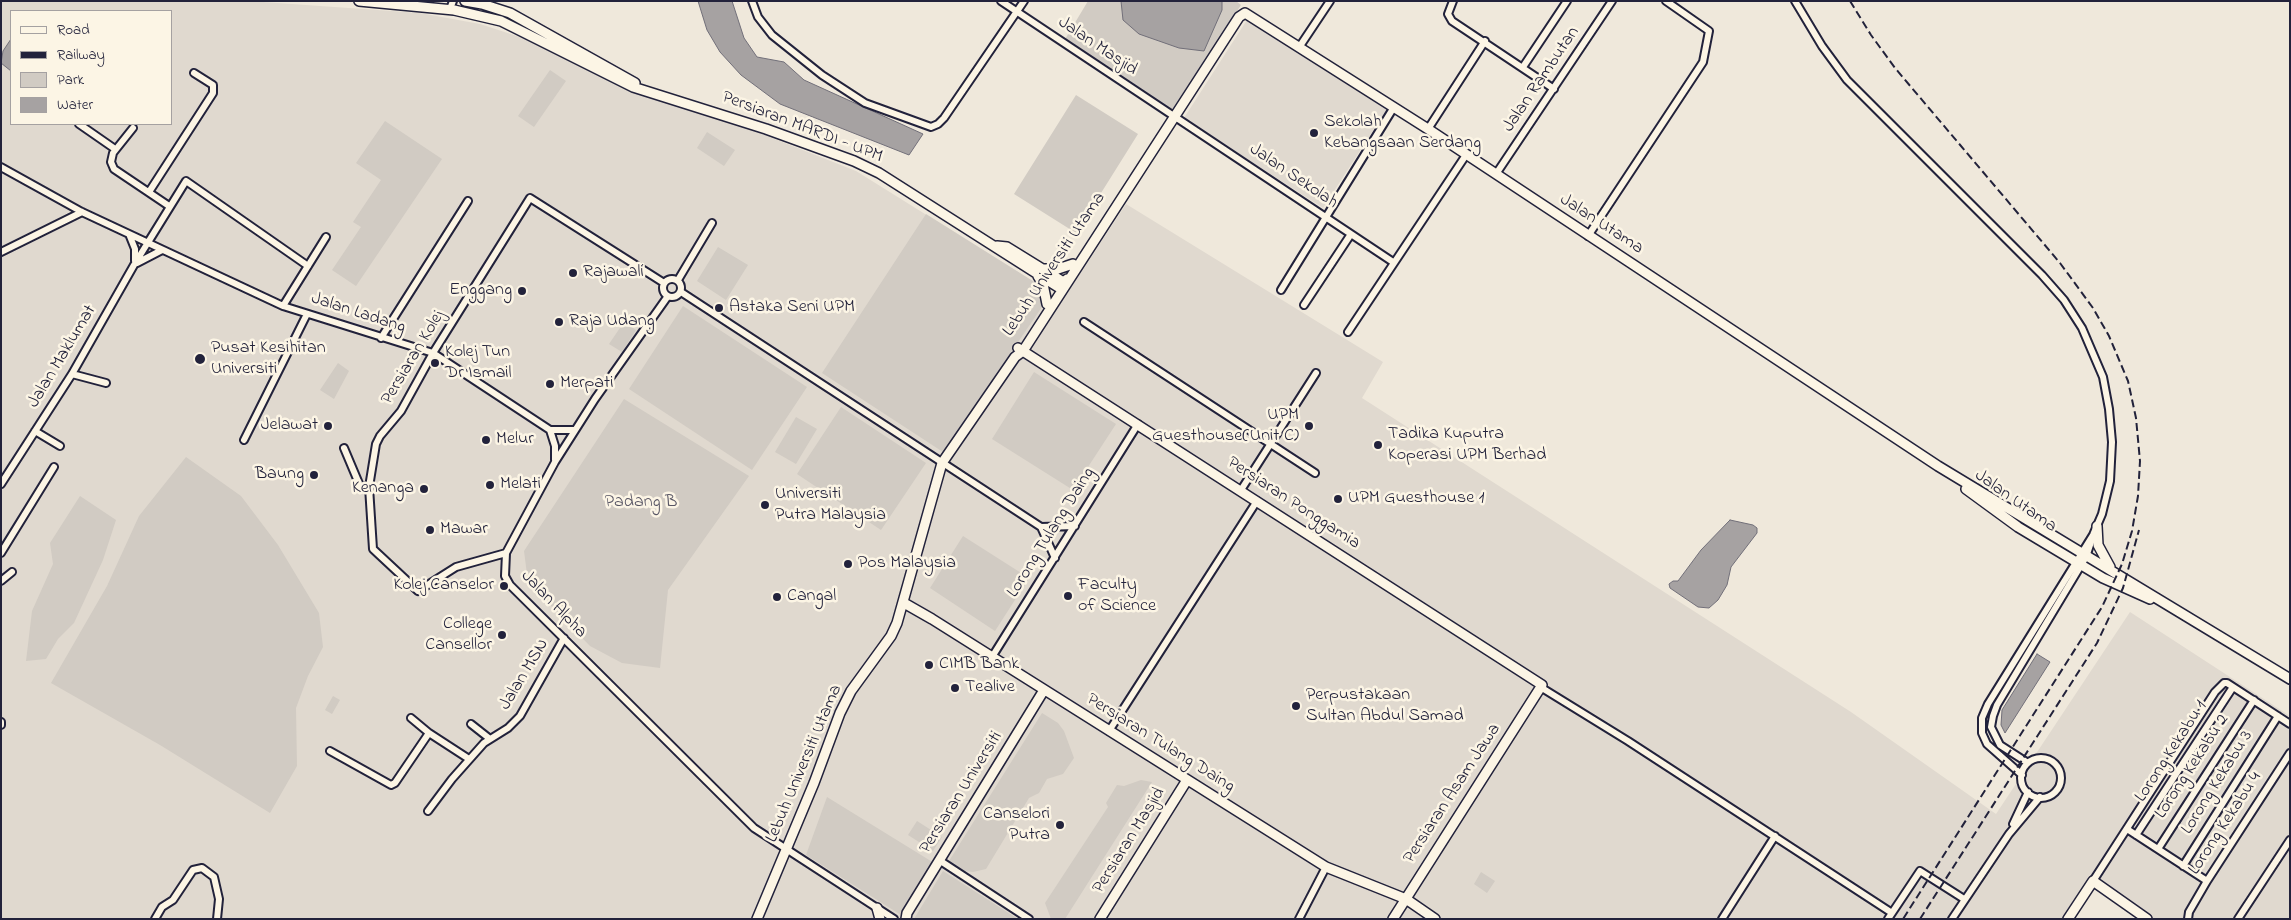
<!DOCTYPE html>
<style>
body{margin:0}
#map{position:relative;width:2291px;height:920px;overflow:hidden;background:#efe8db;font-family:"Indie Flower",sans-serif}
canvas{display:block}
.frame{position:absolute;inset:0;border:2px solid #22223b;pointer-events:none}
.legend{position:absolute;left:10px;top:10px;width:162px;height:115px;box-sizing:border-box;background:#fcf5e5;border:1px solid #a5a1a1;margin:0;padding:6px 9px;list-style:none;font-size:15px;color:#22223b}
.legend li{display:flex;align-items:center;gap:10px;height:25px}
.legend b{width:25px;border:1px solid #a5a1a1}
</style>
<div id="map">
<canvas width="2291" height="920"></canvas>
<div class="frame"></div>
<ul class="legend">
<li><b style="height:6px;background:#fcf5e5"></b>Road</li>
<li><b style="height:6px;background:#22223b"></b>Railway</li>
<li><b style="height:14px;background:#d1cbc3"></b>Park</li>
<li><b style="height:14px;background:#a6a2a2"></b>Water</li>
</ul>
</div>
<script>
const ctx = document.querySelector('canvas').getContext('2d');
ctx.lineJoin = 'round';
function fillPath(path, color) { ctx.fillStyle = color; ctx.fill(path, 'evenodd'); }
const shape = rows => new Path2D(rows.map(r => 'M' + r).join(''));
function trace(path, color, width, dash) { ctx.strokeStyle = color; ctx.lineWidth = width; ctx.lineCap = dash ? 'butt' : 'round'; ctx.setLineDash(dash || []); ctx.stroke(path); }
function write(font, color, halo, rows, align = 'center') {
  ctx.font = font + ' "Indie Flower",sans-serif'; ctx.lineWidth = 5; ctx.setLineDash([]); ctx.textBaseline = 'middle'; ctx.strokeStyle = halo; ctx.fillStyle = color; for (const [text, x, y, turn = 0] of rows) {
    ctx.save(); ctx.translate(x, y); ctx.rotate((+turn || 0) * Math.PI / 180); ctx.textAlign = isNaN(turn) ? turn : align; if (halo) ctx.strokeText(text, 0, 0); ctx.fillText(text, 0, 0); ctx.restore();
  }
}
const built = shape([
 [1,1,249,1,420,13,480,24,529,40,621,86,757,132,856,171,1063,300,1126,204,1383,362,1362,398,1851,712,1996,814,2130,612,2290,716,2290,919,2153,919,2099,882,2074,919,1,919],
 [11,11,171,11,171,124,11,124],
 [1247,20,1387,109,1323,208,1184,118]
]);
const green = shape([
 [1088,1,1236,1,1241,5,1171,111,1064,41],
 [550,70,566,81,534,127,518,116],
 [1076,95,1138,134,1076,233,1014,194],
 [385,121,442,159,356,286,332,270,361,227,353,222,381,180,356,163],
 [707,132,735,150,724,166,697,148],
 [926,214,1036,283,1044,304,943,452,822,373],
 [718,247,748,265,726,300,697,281],
 [683,306,807,387,752,470,629,389],
 [624,322,636,330,622,352,609,344],
 [338,363,349,371,334,399,320,390],
 [1034,372,1116,424,1073,490,992,439],
 [624,399,749,476,668,590,660,668,622,663,590,646,528,582,524,551],
 [841,407,926,463,881,530,797,474],
 [796,417,817,429,796,464,775,452],
 [186,457,241,496,278,545,319,613,323,647,308,676,296,708,297,766,270,813,160,745,51,683,107,586,139,516],
 [80,496,116,520,103,560,74,623,58,639,46,659,26,661,32,611,53,564,50,543],
 [963,536,1029,578,995,631,930,588],
 [333,696,340,700,332,714,325,710],
 [1042,713,1058,723,1064,731,1074,758,1063,774,1047,779,1039,793,1029,798,986,869,973,872,963,871,949,861],
 [1141,780,1152,782,1065,919,1051,919,1045,903,1108,807,1106,803,1117,785,1124,786],
 [827,797,934,863,901,915,806,855],
 [917,821,942,837,933,851,908,835],
 [943,871,1018,919,914,919],
 [1481,872,1495,881,1487,893,1474,884]
]);
const water = shape([
 [698,1,732,1,744,38,757,57,784,62,804,80,923,134,909,155,780,104,741,75,720,52,707,30,698,1],
 [1121,1,1222,1,1222,10,1204,51,1179,48,1139,34,1123,20,1121,1],
 [11,39,11,71,1,63,3,51,11,39],
 [1730,520,1753,525,1757,528,1757,533,1731,567,1727,585,1718,600,1709,608,1698,607,1670,588,1669,584,1673,581,1678,581,1701,550,1730,520],
 [2037,654,2050,662,2005,733,2001,725,2002,710,2037,654]
]);
const minor = shape([
 [752,1,758,17,772,35,822,75,865,103,931,127,938,124,944,118,1024,1],
 [1001,1,1393,262],
 [1453,1,1448,14,1452,21,1554,89],
 [1795,1,1822,46,1847,80,2042,275,2064,300,2082,328,2103,377,2109,409,2112,442,2110,481,2102,514,2093,535,1988,704,1982,718,1982,733,1987,744,2022,775],
 [450,9,453,1],
 [1300,46,1330,1],
 [1523,67,1567,1],
 [79,124,115,149],
 [133,128,113,153,111,162,114,169,169,206],
 [1428,129,1485,41],
 [1,167,82,212,283,306,433,353,550,430,575,430],
 [1496,174,1612,1],
 [149,192,213,93,213,85,194,73],
 [129,234,135,249,135,261],
 [1588,236,1703,62,1709,31,1666,1],
 [1,252,82,212],
 [137,263,162,250],
 '663 288a9 9 0 1 1 18 0a9 9 0 1 1-18 0Z',
 [678,280,712,223],
 [1281,290,1394,107],
 [681,292,1041,527,1075,526],
 [668,296,595,399,555,462,506,553,505,576,510,585,754,828,894,919],
 [1304,305,1351,234],
 [283,306,326,237],
 [1084,322,1315,473],
 [1348,332,1466,155],
 [381,338,468,201],
 [72,374,106,383],
 [550,430,555,446,555,460],
 [35,431,60,446],
 [244,440,307,314],
 [344,448,360,486,369,487],
 [1,484,72,374,134,265,186,181,308,266],
 [1241,490,1316,373],
 [1041,527,1055,558],
 [1,553,54,467],
 [506,553,456,567,418,591,373,549,369,487,376,444,380,436,401,411,433,353,530,198,664,283],
 [1,581,12,572],
 [992,657,1138,424],
 [1542,688,1628,741,1892,913],
 [411,718,429,733,469,759],
 [1,722,1,725],
 [471,724,490,739],
 [1109,731,1257,501],
 [330,751,391,785,395,783,429,733],
 '2021 778a20 20 0 1 1 40 0a20 20 0 1 1-40 0Z',
 [2028,763,2000,745,1991,727,1993,716,1997,705,2086,557,2093,536],
 [428,811,452,779,484,743,508,728,520,716,564,638],
 [2013,824,2028,792],
 [2127,829,2207,881],
 [2136,835,2233,687],
 [2158,849,2254,700],
 [939,860,1029,919],
 [2183,866,2278,716],
 [2093,881,2215,692,2224,683,2227,683,2290,724],
 [155,919,162,907,173,900,193,870,202,868,214,877,219,899,217,919],
 [1299,919,1326,867],
 [1722,919,1775,836],
 [1888,919,1920,871,1964,899],
 [1952,919,2009,834,2040,797],
 [2188,919,2189,912,2207,881,2290,753],
 [2238,919,2290,840]
]);
const tertiary = shape([
 [359,1,454,10,501,21,633,87,766,129,854,161,879,173,1058,287,1067,279],
 [465,1,482,4,510,13,635,83],
 [997,246,1007,247,1062,281,1061,288],
 [1042,269,1058,269,1073,264],
 [1038,276,1043,284,1047,304],
 [1018,348,1542,685,1393,919],
 [1966,489,2018,527,2103,578,2150,599],
 [2097,526,2098,545,2110,567],
 [904,603,932,619,1326,867,1406,899,1435,919],
 [877,908,880,919],
 [757,919,814,783,840,713,851,691,891,636,897,623,942,463,1015,357,1023,351,1239,17,1245,13,1428,129,1938,466,2290,679],
 [906,919,907,913,1044,690],
 [1100,919,1187,780],
 [2068,919,2093,881,2147,919]
]);
const rail = shape([
 [1850,1,1871,35,1895,68,2060,263,2093,308,2109,336,2128,381,2136,418,2140,461,2138,496,2132,531,2122,564,2102,607,1903,919],
 [1920,919,2097,643,2123,588,2139,530]
]);
const markers = [
 [1314,133,5,"#22223b"],
 [573,273,5,"#22223b"],
 [522,291,5,"#22223b"],
 [719,308,5,"#22223b"],
 [559,322,5,"#22223b"],
 [200,359,6,"#22223b"],
 [435,363,5,"#22223b"],
 [550,384,5,"#22223b"],
 [328,426,5,"#22223b"],
 [1309,426,5,"#22223b"],
 [486,440,5,"#22223b"],
 [1378,445,5,"#22223b"],
 [314,475,5,"#22223b"],
 [490,485,5,"#22223b"],
 [424,489,5,"#22223b"],
 [1338,499,5,"#22223b"],
 [765,505,5,"#22223b"],
 [430,530,5,"#22223b"],
 [848,564,5,"#22223b"],
 [504,586,5,"#22223b"],
 [1068,596,5,"#22223b"],
 [777,597,5,"#22223b"],
 [502,635,5,"#22223b"],
 [929,665,5,"#22223b"],
 [955,688,5,"#22223b"],
 [1296,706,5,"#22223b"],
 [1060,825,5,"#22223b"]
];
const streetNames = [
 ["Jalan Masjid",1097,47,34],
 ["Jalan Rambutan",1542,80,-56],
 ["Persiaran MARDI - UPM",802,128,21],
 ["Jalan Sekolah",1293,177,34],
 ["Jalan Utama",1601,225,33],
 ["Lebuh Universiti Utama",1055,265,-56],
 ["Jalan Ladang",358,314,18],
 ["Jalan Maklumat",63,357,-59],
 ["Persiaran Kolej",414,358,-59],
 ["Jalan Utama",2015,502,35],
 ["Persiaran Ponggamia",1293,504,33],
 ["Lorong Tulang Daing",1052,533,-58],
 ["Jalan Alpha",553,605,46],
 ["Jalan MSN",525,675,-59],
 ["Persiaran Tulang Daing",1160,744,32],
 ["Lorong Kekabu 1",2172,752,-57],
 ["Lebuh Universiti Utama",805,764,-67],
 ["Lorong Kekabu 2",2193,767,-57],
 ["Lorong Kekabu 3",2218,783,-58],
 ["Persiaran Universiti",962,793,-58],
 ["Persiaran Asam Jawa",1453,794,-57],
 ["Lorong Kekabu 4",2226,824,-57],
 ["Persiaran Masjid",1130,841,-58]
];
const poiNames = [
 ["Sekolah",1324,123],
 ["Kebangsaan Serdang",1324,144],
 ["Rajawali",583,273],
 ["Enggang",512,291,"right"],
 ["Astaka Seni UPM",729,308],
 ["Raja Udang",569,322],
 ["Pusat Kesihitan",211,349],
 ["Universiti",211,370],
 ["Kolej Tun",445,353],
 ["Dr Ismail",445,374],
 ["Merpati",560,384],
 ["UPM",1299,416,"right"],
 ["Guesthouse(Unit C)",1299,437,"right"],
 ["Jelawat",318,426,"right"],
 ["Tadika Kuputra",1388,435],
 ["Koperasi UPM Berhad",1388,456],
 ["Melur",496,440],
 ["Baung",304,475,"right"],
 ["Melati",500,485],
 ["Kenanga",414,489,"right"],
 ["Universiti",775,495],
 ["Putra Malaysia",775,516],
 ["UPM Guesthouse 1",1348,499],
 ["Mawar",440,530],
 ["Pos Malaysia",858,564],
 ["Kolej Canselor",494,586,"right"],
 ["Faculty",1078,586],
 ["of Science",1078,607],
 ["Cangal",787,597],
 ["College",492,625,"right"],
 ["Cansellor",492,646,"right"],
 ["CIMB Bank",939,665],
 ["Tealive",965,688],
 ["Perpustakaan",1306,696],
 ["Sultan Abdul Samad",1306,717],
 ["Canselori",1050,815,"right"],
 ["Putra",1050,836,"right"]
];
const parkNames = [
 ["Padang B",641,503]
];
fillPath(built, '#e0d9cf');
fillPath(green, '#d1cbc3');
fillPath(water, '#a6a2a2');
trace(water, '#716f79', 1);
trace(minor, '#22223b', 10);
trace(tertiary, '#22223b', 12);
trace(minor, '#fcf5e5', 6);
trace(tertiary, '#fcf5e5', 9);
trace(rail, '#22223b', 2, [8, 4]);
for (const [x, y, r, color] of markers) { const dot = new Path2D(); dot.arc(x, y, r, 0, 2 * Math.PI); ctx.fillStyle = color; ctx.fill(dot); trace(dot, '#fcf5e5', 2); }
write('18px', '#22223b', '#fcf5e5', streetNames);
write('18px', '#22223b', '#fcf5e5', poiNames, 'left');
write('18px', '#575564', '#fcf5e5', parkNames);
</script>
